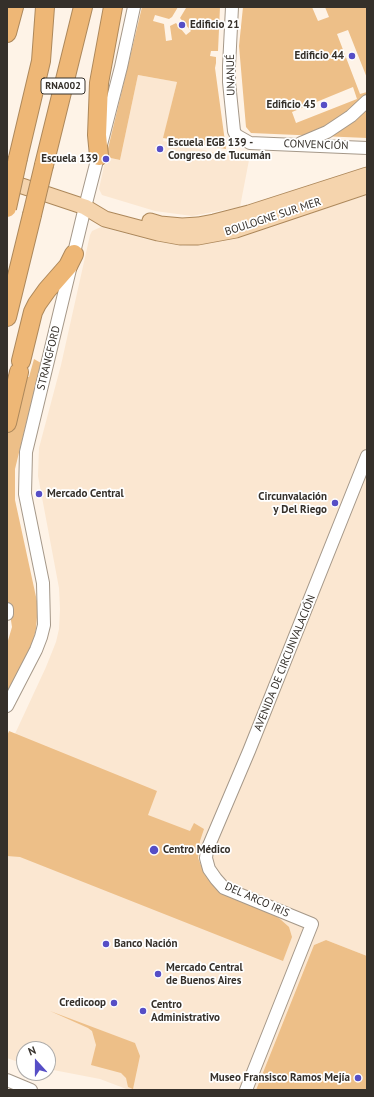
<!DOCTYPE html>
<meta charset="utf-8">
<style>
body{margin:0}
#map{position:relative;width:374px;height:1097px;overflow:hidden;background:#fef3e7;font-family:"PT Sans",sans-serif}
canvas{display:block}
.frame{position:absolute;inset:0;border:8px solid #35302a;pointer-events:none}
.north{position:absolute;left:16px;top:1041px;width:40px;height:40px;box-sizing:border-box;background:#fff;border:1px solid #aeacaa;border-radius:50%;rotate:339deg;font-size:11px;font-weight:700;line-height:16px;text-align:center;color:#35302a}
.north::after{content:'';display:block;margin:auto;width:14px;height:18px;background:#564ec6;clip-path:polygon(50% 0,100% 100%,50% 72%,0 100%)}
</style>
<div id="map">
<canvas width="374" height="1097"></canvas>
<div class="frame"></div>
<div class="north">N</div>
</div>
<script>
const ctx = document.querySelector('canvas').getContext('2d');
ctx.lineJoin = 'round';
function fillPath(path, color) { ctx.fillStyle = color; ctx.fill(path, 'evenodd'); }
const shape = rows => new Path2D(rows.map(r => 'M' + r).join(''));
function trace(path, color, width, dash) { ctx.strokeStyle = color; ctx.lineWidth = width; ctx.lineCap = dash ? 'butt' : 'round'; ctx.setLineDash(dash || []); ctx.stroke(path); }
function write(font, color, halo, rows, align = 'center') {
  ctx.font = font + ' "PT Sans",sans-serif'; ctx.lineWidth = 3.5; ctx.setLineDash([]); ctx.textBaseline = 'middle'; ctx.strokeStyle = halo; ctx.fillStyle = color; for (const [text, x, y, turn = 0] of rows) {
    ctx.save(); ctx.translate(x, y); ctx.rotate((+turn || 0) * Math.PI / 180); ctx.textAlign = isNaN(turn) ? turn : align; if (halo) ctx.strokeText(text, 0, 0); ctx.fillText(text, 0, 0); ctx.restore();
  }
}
const built = shape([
 [138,75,177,82,163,141,249,160,240,207,192,216,155,211,102,195,99,189,106,157,120,160],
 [367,195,367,956,326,940,314,945,256,1090,129,1090,100,1079,48,1069,48,1049,24,1049,24,1064,7,1058,7,751,46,667,56,642,59,629,60,609,59,588,38,476,39,448,61,365,90,235,92,231,101,227,146,239,183,246,211,242,259,230]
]);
const green = shape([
 [142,7,178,7,172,17,169,19,155,15,153,21,164,24,166,41,172,40,170,26,176,23,186,35,191,31,180,18,186,8,184,7,220,7,218,51,211,51,210,56,216,57,216,63,215,68,226,149,163,138,177,82,138,75,120,160,106,157],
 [243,7,312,7,318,21,329,17,325,7,367,7,367,78,348,30,337,34,360,94,367,92,367,138,251,133,246,127,239,46],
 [353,87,357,99,296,123,292,112],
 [34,359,41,363,15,469,15,500,38,606,36,629,30,653,7,696,7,644,12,627,7,595,7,431,22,377,29,377],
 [9,731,157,791,148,815,190,831,194,823,204,829,200,841,198,858,205,875,215,888,271,913,280,919,289,927,292,937,283,961,20,857,7,856,7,736],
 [326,940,367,956,367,1090,256,1090,314,945],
 [50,1011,135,1043,140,1056,133,1089,128,1087,126,1078,121,1073,91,1065,96,1045,92,1031,88,1028]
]);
const minor = shape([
 [232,7,229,66,229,82,234,131,236,135,250,143,367,148],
 [301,143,327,132,351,116,367,101],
 [7,609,7,614],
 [7,706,36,650,41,637,44,625,43,583,25,494,26,452,85,207,121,67,134,7],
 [7,1080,31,1090],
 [246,1090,312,924,224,888,216,879,209,869,206,858,207,850,249,751,367,456]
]);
const major = shape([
 [7,181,85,207,105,219,158,233,180,237,198,237,236,230,367,186],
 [150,221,160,224,182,226,198,225,214,222,249,213,367,175]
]);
const highway = shape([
 [7,33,14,7],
 [99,156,97,135,99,83,113,7],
 [18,158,41,61,45,7],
 [44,165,83,7],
 [7,317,32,215],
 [21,361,33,312,37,304,47,290,68,266,74,254],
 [7,423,19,372]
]);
const highwayBridge = shape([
 [7,208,18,158],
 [32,215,44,165]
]);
const markers = [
 [182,25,4,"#564ec6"],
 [352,56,4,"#564ec6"],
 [324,105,4,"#564ec6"],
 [160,149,4,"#564ec6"],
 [106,159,4,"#564ec6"],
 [39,494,4,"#564ec6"],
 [335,503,4,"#564ec6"],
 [154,850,5,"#564ec6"],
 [106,944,4,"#564ec6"],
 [158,974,4,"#564ec6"],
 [114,1003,4,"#564ec6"],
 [143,1011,4,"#564ec6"],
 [358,1078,4,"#564ec6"]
];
const shields = [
 [63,86,44]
];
const shieldNames = [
 ["RNA002",63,86]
];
const poiNames = [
 ["Edificio 21",190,25],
 ["Edificio 44",344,56,"right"],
 ["Edificio 45",316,105,"right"],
 ["Escuela EGB 139 -",168,143],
 ["Congreso de Tucumán",168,156],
 ["Escuela 139",98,159,"right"],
 ["Mercado Central",47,494],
 ["Circunvalación",327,497,"right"],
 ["y Del Riego",327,510,"right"],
 ["Centro Médico",163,850],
 ["Banco Nación",114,944],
 ["Mercado Central",166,968],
 ["de Buenos Aires",166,981],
 ["Credicoop",106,1003,"right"],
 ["Centro",151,1005],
 ["Administrativo",151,1018],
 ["Museo Fransisco Ramos Mejía",350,1078,"right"]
];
const streetNames = [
 ["UNANUÉ",231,75,-91],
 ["CONVENCIÓN",316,145,2],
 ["BOULOGNE SUR MER",273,217,-18],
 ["STRANGFORD",49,358,-76],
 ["AVENIDA DE CIRCUNVALACIÓN",285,663,-68],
 ["DEL ARCO IRIS",257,900,24]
];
fillPath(built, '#fbe7d1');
fillPath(green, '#edbf88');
trace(minor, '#a59889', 14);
trace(major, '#ad885b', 17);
trace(highway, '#ad885b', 20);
trace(minor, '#fff', 12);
trace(major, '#f5d4ad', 15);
trace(highway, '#eeb776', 18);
trace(highwayBridge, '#ad885b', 20, []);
trace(highwayBridge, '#eeb776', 18);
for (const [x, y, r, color] of markers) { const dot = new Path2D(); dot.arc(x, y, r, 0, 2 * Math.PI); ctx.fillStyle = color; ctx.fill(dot); trace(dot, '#fff', 1.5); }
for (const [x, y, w] of shields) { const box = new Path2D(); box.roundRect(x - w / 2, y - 8, w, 16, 3); ctx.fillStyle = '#fff'; ctx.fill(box); trace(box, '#35302a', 1); }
write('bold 10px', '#35302a', null, shieldNames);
write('bold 11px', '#35302a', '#fff', poiNames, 'left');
write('11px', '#35302a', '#fff', streetNames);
</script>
